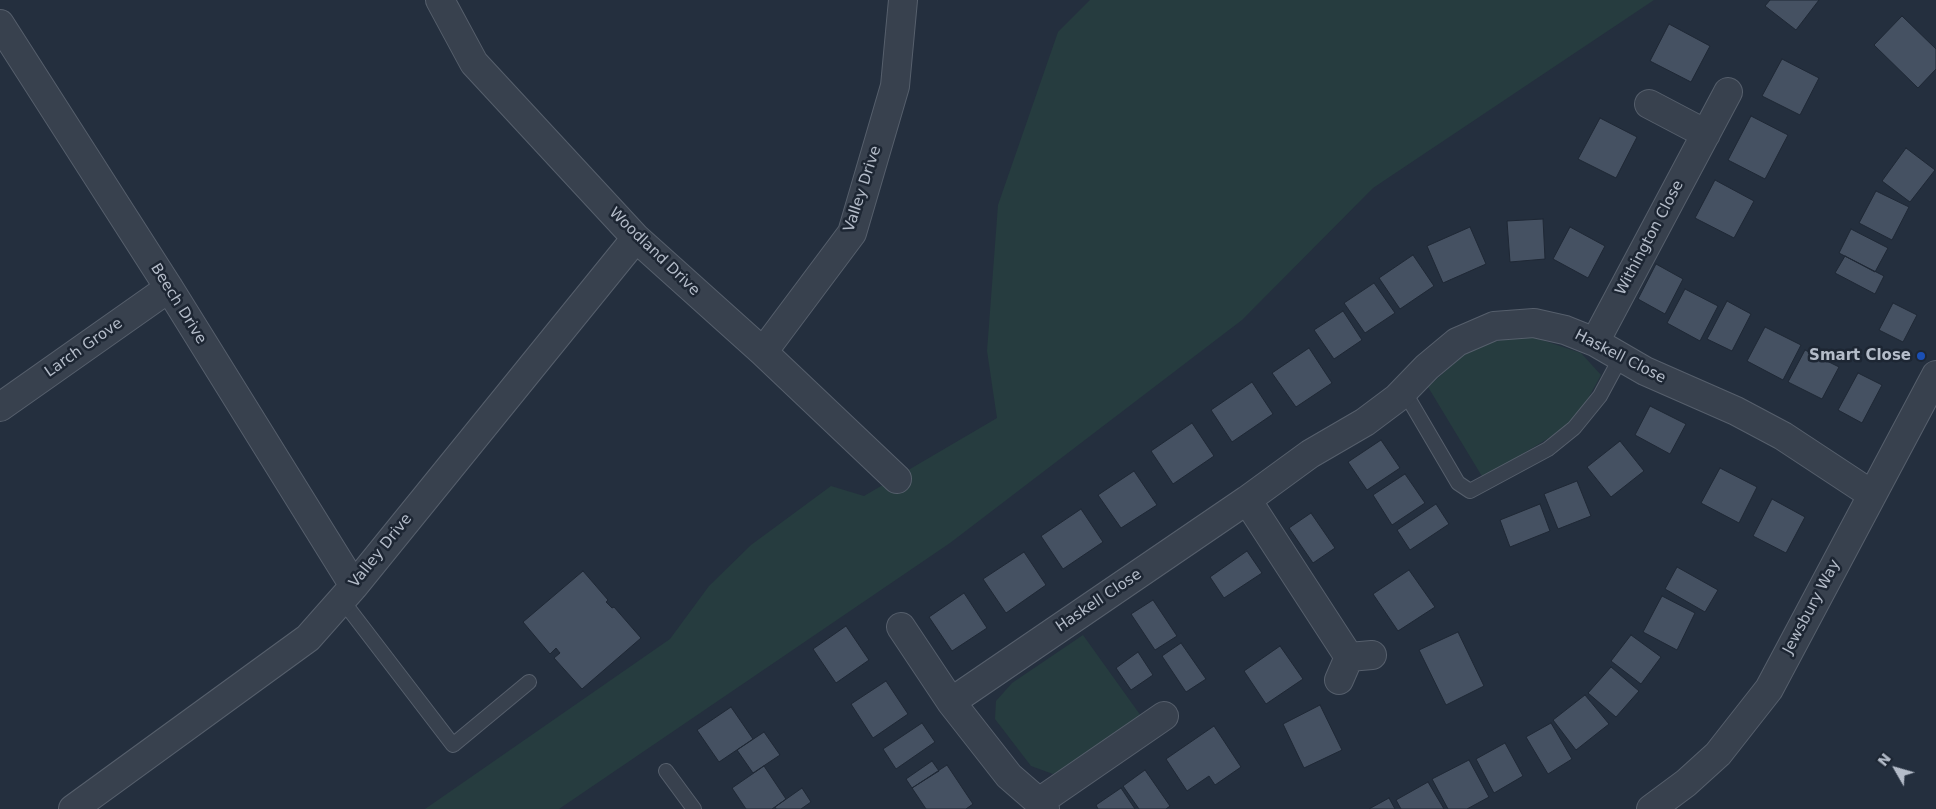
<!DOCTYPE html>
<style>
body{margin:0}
#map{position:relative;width:1936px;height:809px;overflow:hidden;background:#242f3e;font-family:"DejaVu Sans",sans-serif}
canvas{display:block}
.north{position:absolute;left:1871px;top:744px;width:50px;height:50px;-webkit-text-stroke:4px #1d2633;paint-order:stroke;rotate:308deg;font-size:14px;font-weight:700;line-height:20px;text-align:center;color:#b4bcc9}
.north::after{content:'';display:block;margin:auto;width:18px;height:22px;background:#b4bcc9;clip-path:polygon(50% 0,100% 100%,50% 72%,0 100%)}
</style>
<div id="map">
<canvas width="1936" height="809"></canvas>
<div class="north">N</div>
</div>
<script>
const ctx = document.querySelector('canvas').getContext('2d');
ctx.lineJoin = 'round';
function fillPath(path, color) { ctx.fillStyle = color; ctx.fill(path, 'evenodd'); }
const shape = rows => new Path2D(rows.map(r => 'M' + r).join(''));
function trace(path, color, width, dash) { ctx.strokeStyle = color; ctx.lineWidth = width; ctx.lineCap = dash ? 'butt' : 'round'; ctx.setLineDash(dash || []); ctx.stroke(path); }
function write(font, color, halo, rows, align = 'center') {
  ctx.font = font + ' "DejaVu Sans",sans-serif'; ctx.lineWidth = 5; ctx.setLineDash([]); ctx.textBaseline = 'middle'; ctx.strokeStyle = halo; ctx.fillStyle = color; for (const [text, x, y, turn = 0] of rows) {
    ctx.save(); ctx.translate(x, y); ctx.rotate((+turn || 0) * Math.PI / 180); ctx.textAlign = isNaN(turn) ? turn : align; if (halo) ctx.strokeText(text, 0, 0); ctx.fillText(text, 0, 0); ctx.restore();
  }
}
const green = shape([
 [1090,0,1654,0,1373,188,1242,320,950,543,559,809,425,809,670,639,709,586,751,545,831,486,864,496,997,418,987,351,998,205,1058,32],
 [1527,335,1581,353,1601,375,1575,422,1483,478,1428,387,1473,346],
 [1083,635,1141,716,1082,760,1053,774,1031,766,995,719,996,701,1012,683]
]);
const building = shape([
 [1770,0,1819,0,1796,30,1765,6,1770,0],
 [1902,16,1936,49,1936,69,1918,88,1874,45,1902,16],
 [1669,24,1710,46,1691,82,1650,61,1669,24],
 [1782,59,1819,78,1800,115,1762,96,1782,59],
 [1751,116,1788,135,1765,179,1728,160,1751,116],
 [1600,118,1637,137,1616,178,1578,159,1600,118],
 [1906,148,1935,170,1910,202,1882,181,1906,148],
 [1715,180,1754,201,1734,238,1695,218,1715,180],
 [1876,191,1909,207,1892,240,1859,223,1876,191],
 [1543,219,1545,259,1510,262,1507,221,1543,219],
 [1470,227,1486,264,1443,283,1427,246,1470,227],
 [1570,227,1605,246,1588,278,1553,259,1570,227],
 [1851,229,1888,248,1875,272,1839,253,1851,229],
 [1413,255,1434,286,1400,309,1379,278,1413,255],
 [1845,256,1884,276,1875,294,1835,273,1845,256],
 [1656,264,1683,279,1665,314,1638,299,1656,264],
 [1374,283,1395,313,1365,333,1344,303,1374,283],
 [1685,289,1718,306,1700,341,1667,323,1685,289],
 [1727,301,1751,314,1732,351,1707,339,1727,301],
 [1893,303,1917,315,1903,342,1879,330,1893,303],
 [1343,311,1362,340,1334,359,1314,330,1343,311],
 [1765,327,1801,345,1783,380,1747,361,1765,327],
 [1309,348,1332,383,1296,407,1272,373,1309,348],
 [1805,350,1839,367,1822,399,1788,382,1805,350],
 [1858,373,1882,385,1862,423,1838,410,1858,373],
 [1252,382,1273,414,1232,442,1211,410,1252,382],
 [1650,406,1686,424,1670,454,1635,435,1650,406],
 [1192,423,1214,456,1173,484,1151,451,1192,423],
 [1381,440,1400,468,1367,490,1348,462,1381,440],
 [1620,441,1644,471,1611,497,1587,467,1620,441],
 [1720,468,1757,487,1739,523,1701,503,1720,468],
 [1134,471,1157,505,1121,528,1098,495,1134,471],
 [1405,474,1425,503,1392,525,1373,495,1405,474],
 [1577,481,1591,516,1558,529,1544,494,1577,481],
 [1772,499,1805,517,1786,553,1753,536,1772,499],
 [1436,504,1449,524,1410,550,1397,530,1436,504],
 [1540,504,1550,531,1510,547,1500,520,1540,504],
 [1081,509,1103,542,1063,569,1041,536,1081,509],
 [1311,513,1335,548,1313,563,1289,528,1311,513],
 [1247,551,1262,573,1224,598,1210,577,1247,551],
 [1024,552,1046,585,1006,613,983,579,1024,552],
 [1677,567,1718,590,1705,612,1665,589,1677,567],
 [1409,570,1435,607,1398,631,1373,594,1409,570],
 [583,571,608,600,606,602,612,608,614,607,641,638,582,689,554,658,560,653,556,648,550,654,523,622,583,571],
 [964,593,987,628,952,651,929,617,964,593],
 [1662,596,1695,613,1677,650,1643,632,1662,596],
 [1153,600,1177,636,1155,650,1131,614,1153,600],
 [846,626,869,660,836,683,813,649,846,626],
 [1458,632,1484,686,1446,705,1419,650,1458,632],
 [1631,635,1661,657,1641,684,1611,661,1631,635],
 [1181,643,1206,679,1186,692,1162,656,1181,643],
 [1280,646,1303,679,1266,704,1244,671,1280,646],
 [1138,652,1153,675,1131,690,1116,668,1138,652],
 [1611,667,1639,691,1616,717,1588,693,1611,667],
 [886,681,908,714,873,738,851,704,886,681],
 [1585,695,1609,724,1576,750,1553,720,1585,695],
 [1320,705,1342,750,1304,768,1283,724,1320,705],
 [731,707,753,739,719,762,697,730,731,707],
 [922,723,935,742,896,769,883,749,922,723],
 [1551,723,1572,759,1548,774,1526,737,1551,723],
 [1214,726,1241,767,1215,785,1209,776,1187,791,1166,759,1214,726],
 [764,732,780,755,753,773,737,750,764,732],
 [1505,743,1523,776,1494,793,1476,759,1505,743],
 [1469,760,1489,797,1467,809,1448,809,1432,779,1469,760],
 [932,761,939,771,912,788,906,779,932,761],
 [947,765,973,804,966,809,926,809,912,788,947,765],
 [764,766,786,799,772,809,746,809,732,788,764,766],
 [1145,770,1170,806,1166,809,1139,809,1123,786,1145,770],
 [1428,782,1444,809,1401,809,1396,800,1428,782],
 [802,788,811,802,801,809,776,809,775,807,802,788],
 [1121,788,1135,809,1098,809,1096,805,1121,788],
 [1389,798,1395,809,1369,809,1389,798]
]);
const service = shape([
 [1404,391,1458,483,1470,491,1548,449,1574,428,1600,396,1621,357],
 [342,600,453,745,529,682],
 [666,771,694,809]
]);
const minor = shape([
 [440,0,474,63,636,238,763,352,897,479],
 [0,24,169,288,354,586],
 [1649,104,1706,134],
 [1595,342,1728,92],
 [763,352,852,233,895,86,903,0],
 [0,407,169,288],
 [1247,500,1349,657],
 [901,627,951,702,1009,776,1039,802,1045,809],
 [1339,680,1349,657,1372,655],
 [951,702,1247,500,1310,454,1365,422,1397,398,1427,367,1457,342,1494,326,1534,323,1565,330,1595,342,1645,371,1736,411,1783,436,1871,494],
 [1039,802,1164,716],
 [73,809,308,638,354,586,636,238],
 [1651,809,1686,783,1718,754,1769,689,1936,375]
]);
const markers = [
 [1921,356,5,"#1a4fb4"]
];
const streetNames = [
 ["Valley Drive",863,189,-72],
 ["Withington Close",1650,238,-62],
 ["Woodland Drive",654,252,44],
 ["Beech Drive",178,304,58],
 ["Larch Grove",84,348,-35],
 ["Haskell Close",1620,357,27],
 ["Valley Drive",381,551,-51],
 ["Haskell Close",1099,601,-34],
 ["Jewsbury Way",1812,607,-62]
];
const poiNames = [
 ["Smart Close",1911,356]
];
fillPath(green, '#263c3f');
fillPath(building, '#455162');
trace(building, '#1f2835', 1);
trace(service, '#565f6c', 16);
trace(minor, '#565f6c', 30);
trace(service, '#38414e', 14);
trace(minor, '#38414e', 28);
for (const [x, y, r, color] of markers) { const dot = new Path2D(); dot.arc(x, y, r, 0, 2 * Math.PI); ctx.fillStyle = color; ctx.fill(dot); trace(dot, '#1d2633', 2); }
write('15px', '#b4bcc9', '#1d2633', streetNames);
write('bold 15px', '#b4bcc9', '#1d2633', poiNames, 'right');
</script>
